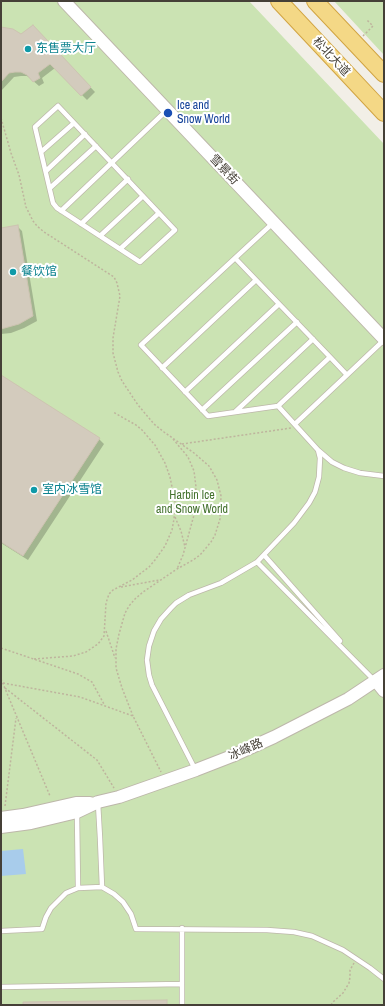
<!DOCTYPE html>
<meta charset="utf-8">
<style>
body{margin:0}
#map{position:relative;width:385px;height:1006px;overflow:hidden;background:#f2efe7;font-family:"Archivo Narrow",sans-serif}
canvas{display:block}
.frame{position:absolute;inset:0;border:2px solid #454037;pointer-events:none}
</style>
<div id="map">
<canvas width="385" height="1006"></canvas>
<div class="frame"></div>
</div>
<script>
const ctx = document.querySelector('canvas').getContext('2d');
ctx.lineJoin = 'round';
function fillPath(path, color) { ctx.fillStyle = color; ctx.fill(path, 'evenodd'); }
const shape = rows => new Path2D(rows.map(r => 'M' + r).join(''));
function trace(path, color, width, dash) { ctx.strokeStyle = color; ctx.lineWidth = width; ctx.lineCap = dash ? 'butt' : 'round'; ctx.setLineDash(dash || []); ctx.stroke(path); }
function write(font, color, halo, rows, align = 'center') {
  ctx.font = font + ' "Archivo Narrow","Noto Sans SC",sans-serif'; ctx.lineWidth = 4; ctx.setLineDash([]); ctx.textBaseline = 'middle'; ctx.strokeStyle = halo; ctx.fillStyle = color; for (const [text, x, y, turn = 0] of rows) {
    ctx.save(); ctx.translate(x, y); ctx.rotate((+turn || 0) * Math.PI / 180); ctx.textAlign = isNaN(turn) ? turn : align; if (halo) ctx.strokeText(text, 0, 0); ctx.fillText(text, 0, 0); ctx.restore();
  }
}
const green = shape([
 [1,1,249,1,384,144,384,1005,1,1005],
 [334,1,384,1,384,55]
]);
const water = shape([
 [23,849,26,874,1,876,1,851]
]);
const shadow = shape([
 [32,26,95,92,87,100,55,68,42,78,44,83,39,86,31,79,27,76,21,76,14,77,1,91,1,28,21,35],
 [17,226,22,231,37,321,24,328,11,333,1,334,1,229],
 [1,376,99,439,104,444,28,560,1,543]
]);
const building = shape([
 [33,25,91,87,81,96,50,64,38,73,40,78,33,82,27,75,21,72,15,72,9,73,1,82,1,27,13,29,21,34,33,25],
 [18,225,33,316,19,324,1,329,1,228,18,225],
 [1,375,100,438,23,556,1,542,1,375],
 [167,1000,167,1005,23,1005,23,1002,167,1000]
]);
const path = shape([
 [363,36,373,26,367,20],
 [1,118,11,153,19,175,26,207,33,221,37,226,44,232,114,277,117,283,120,296,113,338,113,353,118,372,122,381,138,405,154,424,164,432,194,453,209,466,217,480,221,496,220,519,215,535,211,542,200,555,193,560,177,569,143,592,135,599,129,606,125,613,119,634,116,649,116,668,122,688,133,716],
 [173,439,188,457,194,471,196,487,194,515,183,555,177,569],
 [182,444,291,428],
 [175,517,181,531,185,547],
 [121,587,159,580],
 [106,631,115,658],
 [1,648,78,674,92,682,105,706],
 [34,659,73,656,86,652,98,644,104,636,106,603,109,594,113,590,132,580,149,567,155,560,165,546,172,530,174,519,175,502,170,477,165,463,155,445,142,430,136,425,113,412],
 [1,679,50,796],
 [3,683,80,697,133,716,161,772],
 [5,688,97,760,114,788],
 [5,806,16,718],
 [331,1005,333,1002,343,993,349,983,350,977,350,970,354,963]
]);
const service = shape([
 [58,106,175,230,140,262,57,208,53,203,35,127,58,106],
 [41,152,74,123],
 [46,171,85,134],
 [50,188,96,146],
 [61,211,167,110],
 [273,223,141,345,208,416,278,406],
 [81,224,128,179],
 [100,236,143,196],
 [120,249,159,213],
 [235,258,330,357],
 [162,368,256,280],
 [185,392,279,304],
 [202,410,297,322],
 [235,412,313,339],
 [295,424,347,375],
 [318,450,332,462,344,468,360,473,384,476],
 [264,555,340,641],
 [257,562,374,680],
 [195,769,152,685,149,675,147,660,149,646,154,631,161,619,171,608,176,603,189,595,221,583,257,562,294,523,309,503,315,492,319,477,320,458,318,450,278,406,330,357,347,375,384,340],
 [98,803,100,838,102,887],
 [77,813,78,888],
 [182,928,182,1005],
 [1,931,42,929,46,917,51,908,66,893,78,888,102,887,114,894,123,902,131,914,136,929,267,930,294,932,312,936,343,950,370,968,384,979],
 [1,987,182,984]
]);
const tertiary = shape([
 [64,1,384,339],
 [376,681,384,691],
 [1,818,23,815,76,803,90,803],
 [1,827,31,823,77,812,98,802,119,797,196,770,232,756,274,737,348,699,384,675]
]);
const trunk = shape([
 [279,1,384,113],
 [315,1,384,74]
]);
const markers = [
 [28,49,4,"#0f9aa8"],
 [168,113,5,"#1a4fb4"],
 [13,272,4,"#0f9aa8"],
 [34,490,4,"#0f9aa8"]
];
const cultureNames = [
 ["东售票大厅",36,49],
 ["餐饮馆",21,272],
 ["室内冰雪馆",42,490]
];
const streetNames = [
 ["松北大道",331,57,47],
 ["雪景街",224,170,47],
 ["冰峰路",246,750,-24]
];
const transitNames = [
 ["Ice and",177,106],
 ["Snow World",177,120]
];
const parkNames = [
 ["Harbin Ice",192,496],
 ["and Snow World",192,510]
];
fillPath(green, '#cbe3b3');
fillPath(water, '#a8cceb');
fillPath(shadow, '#0003');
fillPath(building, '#d3cbbd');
trace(building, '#cdc4b1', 1);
trace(service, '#bdb7aa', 6);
trace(tertiary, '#bdb7aa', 14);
trace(trunk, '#d1a442', 18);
trace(path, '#beb49d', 1.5, [2, 2]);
trace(service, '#fff', 4.5);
trace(tertiary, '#fff', 12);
trace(trunk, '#f4d886', 16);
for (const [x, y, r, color] of markers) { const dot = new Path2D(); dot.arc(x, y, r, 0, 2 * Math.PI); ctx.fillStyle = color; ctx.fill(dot); trace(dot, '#fff', 1.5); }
write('12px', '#0d838f', '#fff', cultureNames, 'left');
write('12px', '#454037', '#fff', streetNames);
write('12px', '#164399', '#fff', transitNames, 'left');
write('12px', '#44722e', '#fff', parkNames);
</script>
